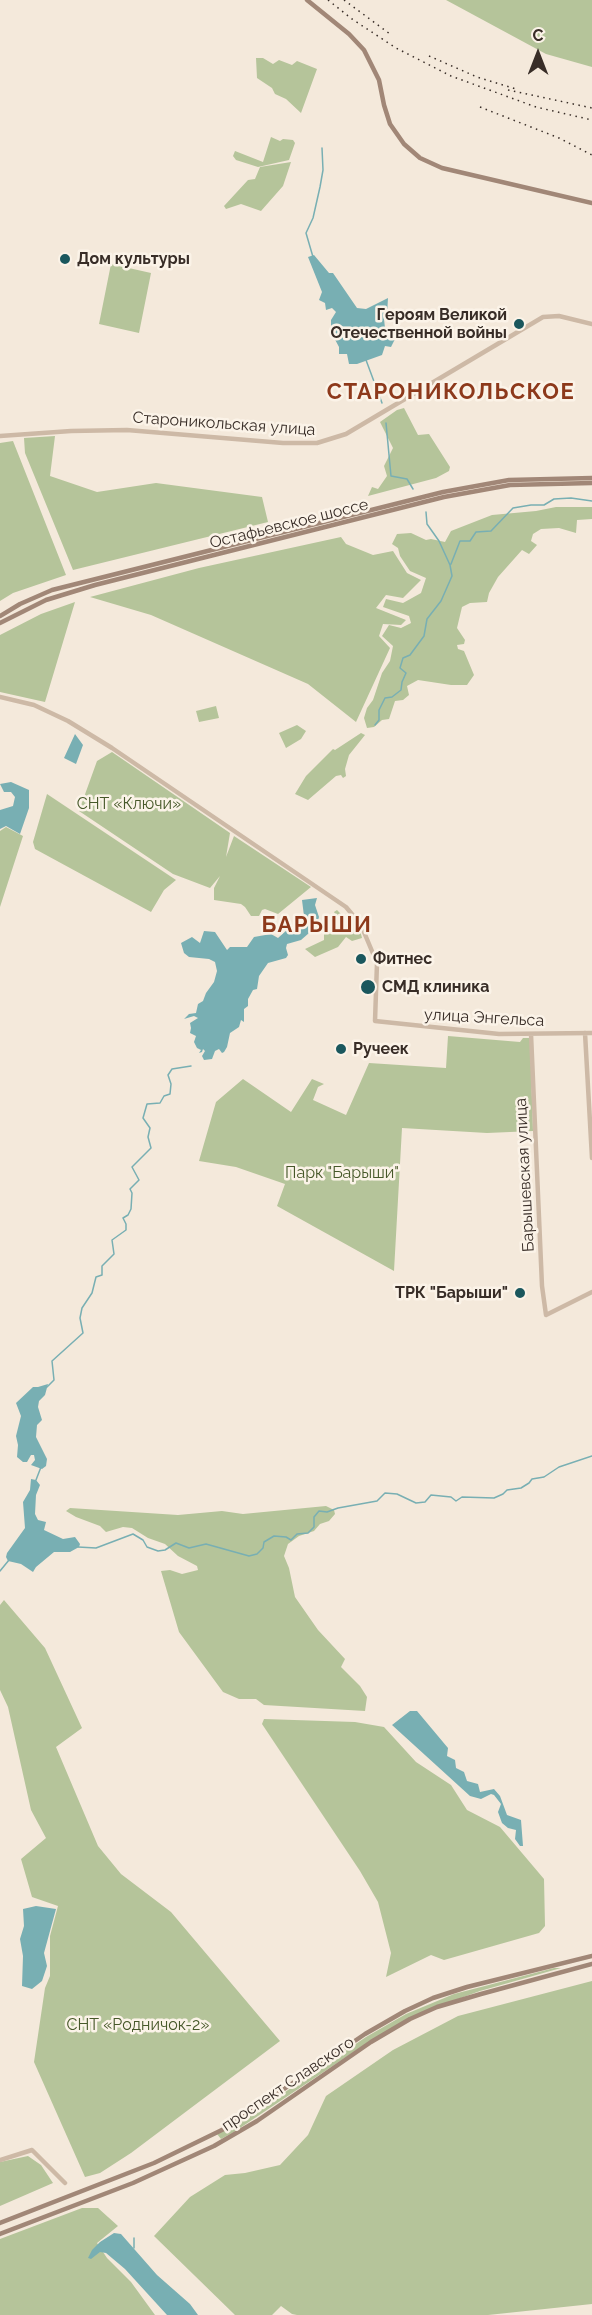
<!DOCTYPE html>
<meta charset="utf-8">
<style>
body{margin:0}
#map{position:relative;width:592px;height:2315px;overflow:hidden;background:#f4e9db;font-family:Raleway,sans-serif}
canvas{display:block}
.north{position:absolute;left:508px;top:24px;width:60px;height:60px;-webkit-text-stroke:4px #fbf3e8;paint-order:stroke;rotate:0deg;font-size:16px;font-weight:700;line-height:24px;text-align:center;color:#382d27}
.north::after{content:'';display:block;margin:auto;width:21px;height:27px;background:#382d27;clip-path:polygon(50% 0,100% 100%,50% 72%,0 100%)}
</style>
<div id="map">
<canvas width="592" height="2315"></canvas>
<div class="north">С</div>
</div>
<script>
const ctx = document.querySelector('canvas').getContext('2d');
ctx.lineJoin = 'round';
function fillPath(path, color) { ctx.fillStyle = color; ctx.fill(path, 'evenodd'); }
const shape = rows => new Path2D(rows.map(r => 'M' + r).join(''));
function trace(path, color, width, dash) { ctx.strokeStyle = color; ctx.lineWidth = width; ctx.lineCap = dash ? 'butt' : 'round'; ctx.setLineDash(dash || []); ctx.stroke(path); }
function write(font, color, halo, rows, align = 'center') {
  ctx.font = font + ' Raleway,sans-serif'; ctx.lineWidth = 5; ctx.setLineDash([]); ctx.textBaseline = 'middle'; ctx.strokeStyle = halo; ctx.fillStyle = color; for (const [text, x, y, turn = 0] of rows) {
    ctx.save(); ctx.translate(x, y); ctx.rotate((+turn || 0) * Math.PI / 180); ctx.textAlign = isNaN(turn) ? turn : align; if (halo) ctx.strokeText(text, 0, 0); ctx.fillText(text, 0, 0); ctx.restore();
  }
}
const green = shape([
 [446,0,592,0,592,67,546,54],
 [256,58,263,58,273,64,279,60,292,65,297,61,317,69,301,113,286,99,275,94,272,88,257,78],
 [271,137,280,141,283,139,293,140,295,143,289,160,258,167,236,160,233,156,235,151,263,162],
 [291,162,283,186,261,211,241,204,226,209,224,206,248,180,255,179,260,167],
 [111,264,151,273,139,333,99,324],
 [404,408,418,435,429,434,450,467,449,471,436,478,368,496,372,487,378,489,387,476,384,466,393,448,380,422,397,410],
 [55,436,50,476,97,492,156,483,262,497,268,522,73,570,25,453,24,438],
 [13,441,66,575,13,593,0,601,0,443],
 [556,507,592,507,592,519,577,520,576,533,559,528,541,529,533,534,531,541,537,545,529,554,522,550,498,577,489,593,487,602,470,603,462,607,457,628,465,640,464,644,457,645,458,649,464,651,474,675,467,685,451,685,418,680,407,686,409,695,403,700,395,701,389,719,382,720,374,727,367,728,364,718,367,708,373,700,382,673,390,661,393,646,382,636,389,625,401,628,411,623,409,616,383,607,386,599,403,603,421,593,426,578,410,571,400,556,398,548,392,544,397,534,411,533,426,540,431,539,445,542,451,531,492,515,536,511],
 [341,537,346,544,373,555,393,551,407,573,421,580,403,598,386,595,376,608,406,620,401,625,383,624,379,636,390,648,356,722,308,684,151,615,90,597,199,568],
 [75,602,45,702,0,692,0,635,41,614],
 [216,706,219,718,199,722,196,711],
 [297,725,306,731,301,739,286,748,279,733],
 [361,733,365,735,349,755,345,769,346,776,343,778,341,775,336,776,308,800,295,794,306,776,333,749,335,750],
 [112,752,230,833,226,857,234,836,311,887,278,914,265,909,262,910,259,916,251,916,245,907,241,904,214,900,214,888,220,876,210,888,173,874,79,811,97,761],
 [47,794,176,880,164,890,151,912,35,849,33,842],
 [6,827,23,836,0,907,0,831],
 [337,910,343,916,353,918,359,926,362,938,352,941,346,937,338,947,315,957,305,949,324,940,324,931,338,927,338,918,334,912],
 [448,1036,520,1042,523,1038,530,1038,533,1131,487,1133,402,1128,394,1271,277,1206,285,1184,236,1167,199,1161,216,1102,243,1079,291,1112,312,1079,324,1084,318,1087,313,1100,346,1115,369,1063,446,1068],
 [326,1506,334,1510,335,1514,329,1521,320,1524,314,1531,299,1536,288,1544,284,1556,289,1568,295,1597,318,1630,345,1659,341,1667,360,1686,367,1697,365,1711,264,1705,256,1699,239,1699,223,1692,179,1632,161,1571,170,1570,182,1574,198,1570,197,1566,178,1556,165,1544,148,1538,132,1528,123,1527,106,1532,100,1526,76,1517,66,1511,70,1508,178,1515,222,1511,243,1514],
 [4,1600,45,1648,82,1728,56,1747,98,1846,121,1874,171,1912,280,2041,131,2153,100,2173,85,2177,34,2062,45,1988,50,1976,50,1936,58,1906,32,1897,21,1859,46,1838,31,1810,8,1707,0,1690,0,1605],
 [264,1719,355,1722,384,1727,416,1762,451,1785,467,1810,500,1827,544,1879,545,1926,539,1933,444,1960,431,1955,386,1977,391,1953,378,1902,360,1871,262,1724],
 [554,1968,561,1968,480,1991,425,2011,370,2041,234,2132,221,2139,217,2134,266,2105,366,2037,406,2014,454,1994],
 [592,1981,592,2304,488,2315,297,2315,292,2314,281,2306,272,2315,235,2315,154,2236,190,2197,225,2175,245,2173,280,2165,308,2135,326,2096,393,2050,458,2016],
 [28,2156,41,2165,53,2183,0,2206,0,2162],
 [82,2208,98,2208,118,2226,97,2243,107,2258,131,2282,155,2315,0,2315,0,2239]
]);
const water = shape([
 [314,255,329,273,333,273,357,308,366,309,388,298,387,315,384,319,385,328,395,339,391,347,385,346,382,355,357,364,349,364,347,354,339,354,339,347,331,332,331,320,336,312,332,308,326,310,325,303,319,300,322,292,308,257],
 [75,734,83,745,76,764,64,758],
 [11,782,29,790,29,808,20,834,6,826,0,829,0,810,13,806,15,797,11,792,4,792,0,784],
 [317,898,315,905,319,917,316,927,301,940,287,944,286,948,288,955,286,958,268,963,259,976,257,989,253,990,248,999,248,1006,244,1009,244,1022,241,1020,239,1027,230,1033,227,1047,224,1052,222,1053,219,1049,215,1051,212,1059,204,1060,202,1056,205,1051,203,1049,202,1052,199,1053,201,1050,197,1048,194,1042,196,1036,190,1033,191,1028,190,1023,198,1018,194,1016,184,1019,189,1014,196,1013,198,1004,203,1001,206,993,214,982,217,971,215,962,209,959,189,957,184,953,181,943,192,937,200,943,204,931,215,932,227,950,230,947,247,947,254,937,271,934,278,938,287,930,288,926,300,927,304,916,302,900],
 [48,1384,45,1395,39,1401,38,1407,42,1420,37,1425,36,1437,47,1459,46,1466,42,1469,31,1465,35,1460,34,1455,31,1455,27,1462,23,1462,17,1457,18,1445,16,1436,21,1416,16,1403,33,1387,38,1387],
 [31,1479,36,1480,40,1485,36,1495,35,1514,38,1520,46,1522,44,1530,63,1539,75,1537,80,1544,79,1547,70,1552,54,1552,36,1567,33,1572,21,1564,8,1561,6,1557,7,1553,25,1528,23,1502,30,1490],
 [410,1711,417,1711,448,1748,447,1756,455,1760,456,1768,464,1772,467,1781,478,1784,480,1792,494,1789,500,1796,507,1815,521,1820,523,1846,520,1846,515,1839,516,1830,508,1828,502,1823,498,1812,501,1804,494,1795,491,1794,481,1799,470,1796,392,1725],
 [36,1906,56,1909,44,1953,47,1966,42,1981,32,1989,22,1986,23,1956,20,1939,24,1926,23,1909],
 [114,2233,121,2234,157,2275,190,2304,198,2315,167,2315,125,2269,106,2253,100,2252,91,2259,88,2258,92,2250,100,2242]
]);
const stream = shape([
 [313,257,306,233,313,218,320,187,323,170,322,148],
 [366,360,382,403],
 [386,423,391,476,407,479,413,489],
 [451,564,460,541,470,541,476,532,491,531,513,508,531,505,544,505,554,499,571,498,592,501],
 [375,725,379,720,379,710,385,698,392,697,401,690,402,682,406,673,400,668,403,658,410,655,424,636,427,619,441,601,452,576,450,565,439,541,427,524,426,512],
 [47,1387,54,1380,52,1361,83,1333,80,1318,82,1308,92,1293,96,1277,102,1275,102,1266,114,1254,112,1240,126,1230,126,1224,123,1218,128,1215,131,1209,132,1193,130,1189,139,1180,132,1167,151,1148,148,1137,150,1128,143,1118,147,1104,160,1103,164,1096,170,1094,171,1084,168,1075,172,1069,191,1066],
 [36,1480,41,1467],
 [78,1547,96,1548,133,1534,143,1540,147,1547,158,1551,165,1550,176,1543,189,1548,206,1544,249,1556,257,1554,263,1548,264,1542,274,1536,286,1537,291,1540,297,1534,308,1533,314,1527,314,1517,319,1511,327,1512,338,1508,377,1501,385,1493,397,1494,416,1503,425,1502,431,1495,451,1497,456,1501,462,1497,494,1498,503,1494,507,1490,521,1488,529,1483,532,1479,544,1477,559,1467,592,1456],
 [0,1571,9,1560],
 [134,2238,134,2248]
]);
const tertiary = shape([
 [0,436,71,431,127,430,283,443,317,443,346,434,543,317,559,316,592,324],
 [0,697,34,705,68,721,112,748,346,907,361,925,377,963,375,1021,499,1034,592,1033],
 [585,1033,592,1158],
 [531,1034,542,1286,546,1315,592,1292],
 [0,2160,32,2150,65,2183]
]);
const secondary = shape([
 [307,0,349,34,364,50,379,80,384,105,390,124,404,144,420,158,442,168,592,203],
 [0,616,20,604,52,590,443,492,509,480,592,478],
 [0,623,46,600,95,585,444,497,510,485,592,483],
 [0,2223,154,2163,228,2127,365,2034,405,2011,433,1998,467,1987,592,1956],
 [0,2234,133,2183,214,2146,257,2121,371,2042,410,2019,437,2007,481,1994,592,1964]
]);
const rail = shape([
 [328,0,352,19,396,48,451,76,536,107,592,120],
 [344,0,390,34],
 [429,56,477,77,516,89],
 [508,90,592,108],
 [480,107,559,138,592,155]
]);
const markers = [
 [65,259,6,"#1a575d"],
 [519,324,6,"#1a575d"],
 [361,959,6,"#1a575d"],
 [368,987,8,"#1a575d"],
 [341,1049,6,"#1a575d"],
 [520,1293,6,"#1a575d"]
];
const poiNames = [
 ["Дом культуры",77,259],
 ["Героям Великой",507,315,"right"],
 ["Отечественной войны",507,333,"right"],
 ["Фитнес",373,959],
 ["СМД клиника",382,987],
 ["Ручеек",353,1049],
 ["ТРК \"Барыши\"",508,1293,"right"]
];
const streetNames = [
 ["Староникольская улица",224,424,4],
 ["Остафьевское шоссе",289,524,-14],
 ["улица Энгельса",484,1018,3],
 ["Барышевская улица",525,1175,-93],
 ["проспект Славского",288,2084,-34]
];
const parkNames = [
 ["СНТ «Ключи»",129,804],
 ["Парк \"Барыши\"",342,1173],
 ["СНТ «Родничок-2»",138,2025]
];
const districtNames = [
 ["СТАРОНИКОЛЬСКОЕ",451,392],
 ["БАРЫШИ",317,925]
];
fillPath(green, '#b5c49a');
fillPath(water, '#78afb3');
trace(stream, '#78afb3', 1.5);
trace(tertiary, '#cdb9a6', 4.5);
trace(secondary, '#a18777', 4.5);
trace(rail, '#382d27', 1.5, [1.5, 4.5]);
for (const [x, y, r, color] of markers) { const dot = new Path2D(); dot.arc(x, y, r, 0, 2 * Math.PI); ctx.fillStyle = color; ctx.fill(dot); trace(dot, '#fbf3e8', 2); }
write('bold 16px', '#382d27', '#fbf3e8', poiNames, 'left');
write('16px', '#382d27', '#fbf3e8', streetNames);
write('16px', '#465829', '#fbf3e8', parkNames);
ctx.letterSpacing = '1.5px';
write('bold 22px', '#8d391b', '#fbf3e8', districtNames);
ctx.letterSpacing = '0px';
</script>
